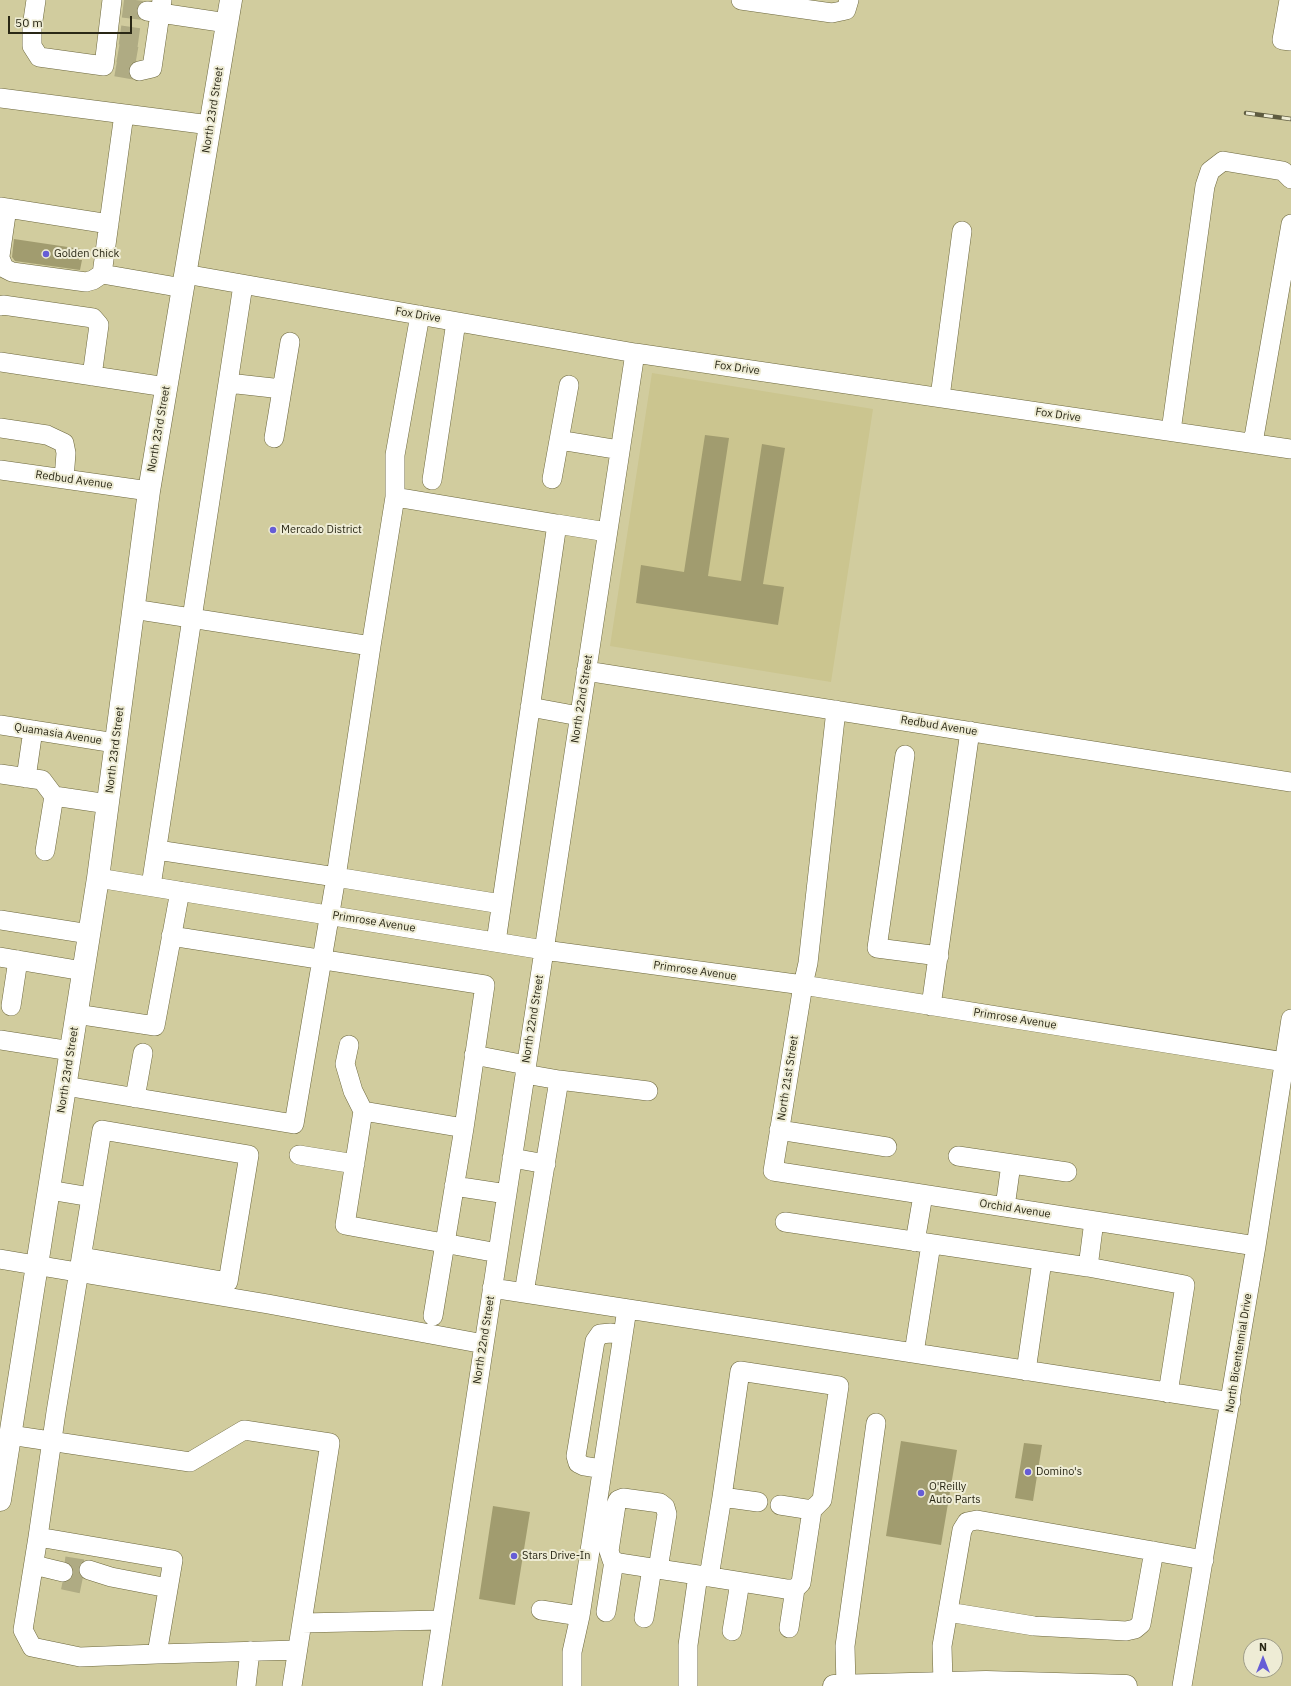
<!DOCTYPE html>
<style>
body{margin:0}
#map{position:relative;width:1291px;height:1686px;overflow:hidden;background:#d1cc9e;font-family:"IBM Plex Sans",sans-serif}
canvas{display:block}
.north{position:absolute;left:1243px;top:1638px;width:40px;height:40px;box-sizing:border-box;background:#eeecd5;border:1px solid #9f9d88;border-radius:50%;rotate:0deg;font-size:11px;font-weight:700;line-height:16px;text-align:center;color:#292715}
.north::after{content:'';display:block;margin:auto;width:14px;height:18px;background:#665dd6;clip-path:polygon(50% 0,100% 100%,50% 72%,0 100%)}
.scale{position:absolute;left:8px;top:16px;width:124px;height:18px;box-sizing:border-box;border:2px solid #292715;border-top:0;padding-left:5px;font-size:12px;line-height:14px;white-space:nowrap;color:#292715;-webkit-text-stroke:3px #eeecd5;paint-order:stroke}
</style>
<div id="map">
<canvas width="1291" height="1686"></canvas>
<div class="north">N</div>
<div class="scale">50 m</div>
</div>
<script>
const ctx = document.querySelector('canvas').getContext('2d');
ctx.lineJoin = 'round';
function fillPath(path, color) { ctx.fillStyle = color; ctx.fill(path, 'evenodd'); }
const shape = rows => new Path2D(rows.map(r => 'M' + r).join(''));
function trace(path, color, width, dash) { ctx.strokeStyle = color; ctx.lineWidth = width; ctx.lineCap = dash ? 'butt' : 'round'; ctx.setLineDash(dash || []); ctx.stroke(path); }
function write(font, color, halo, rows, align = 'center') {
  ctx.font = font + ' "IBM Plex Sans",sans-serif'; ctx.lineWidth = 4; ctx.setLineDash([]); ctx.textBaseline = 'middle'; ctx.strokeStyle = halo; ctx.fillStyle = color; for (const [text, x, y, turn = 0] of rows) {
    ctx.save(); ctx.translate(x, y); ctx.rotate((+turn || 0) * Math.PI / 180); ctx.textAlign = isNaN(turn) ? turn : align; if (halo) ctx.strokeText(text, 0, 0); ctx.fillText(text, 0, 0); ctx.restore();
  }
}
const built = shape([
 [652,373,873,409,831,682,610,646]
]);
const building = shape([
 [14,239,81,249,79,260,82,260,80,270,15,261,12,257],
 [705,435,729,438,708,576,741,581,762,444,785,448,763,584,784,587,778,625,636,603,641,565,684,572],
 [901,1441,957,1450,941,1545,886,1536],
 [1024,1443,1042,1445,1033,1501,1015,1498],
 [493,1506,530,1512,515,1605,479,1599]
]);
const minorTunnel = shape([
 [123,8,147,11],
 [120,35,142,38],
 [118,53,141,57],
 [116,67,139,71],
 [64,1566,89,1570],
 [63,1580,87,1585]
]);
const minor = shape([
 [36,0,32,27,32,46,39,57,104,66,112,0],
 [741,0,832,13,846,10,849,0],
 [1289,0,1282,40,1291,41],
 [147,11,227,23],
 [139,71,152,68,162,0],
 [0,98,210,125],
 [124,114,102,274,183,288],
 [0,207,109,224],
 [0,256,7,208],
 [0,258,4,268,12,272,86,282,93,280,102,274],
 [185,274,635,353,1291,449],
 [0,306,3,305,93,318,99,325,92,376],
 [0,362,166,387],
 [228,383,282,389],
 [940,397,962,231],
 [0,428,47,435,64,443,66,453,64,479],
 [1171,431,1205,186,1210,171,1223,161,1283,171,1291,179],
 [274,438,290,342],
 [559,440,620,450],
 [1253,443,1291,224],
 [0,470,149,491],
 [552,479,569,385],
 [432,480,456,322],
 [395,497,395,455,420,315],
 [133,609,371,646,336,877,157,850],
 [371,646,395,497,557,524],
 [586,671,1291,782],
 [530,707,579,716],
 [836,710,808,963,803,985,773,1171,1256,1246],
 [0,725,115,743],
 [905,755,877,948,939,956],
 [0,774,42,780,54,796,45,851],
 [26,778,33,730],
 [54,796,108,804],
 [98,878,544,950,803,985,1291,1063],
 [151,886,243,285],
 [0,920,89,934],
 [171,936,485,985,464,1128,433,1316],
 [496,942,557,524,607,532],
 [0,957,83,971],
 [11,1006,18,960],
 [931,1006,970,731],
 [76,1014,155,1026,180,891],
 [0,1040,71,1051],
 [349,1045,345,1064,353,1091,363,1111],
 [474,1055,526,1065],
 [559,1080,648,1091],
 [65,1086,294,1124,336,877,501,904],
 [135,1098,143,1053],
 [464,1128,363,1111,345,1225,498,1253],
 [779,1130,887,1147],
 [299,1155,355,1164],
 [958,1156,1067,1172],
 [512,1158,546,1164],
 [454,1186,507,1194],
 [49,1190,91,1197],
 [1005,1207,1011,1164],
 [785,1222,1088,1267,1094,1221],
 [915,1242,923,1195],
 [82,1257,228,1282,249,1155,102,1130,56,1412,38,1537,23,1630,32,1647,80,1657,157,1654],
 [0,1259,268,1304,484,1344],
 [1088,1267,1185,1285,1168,1393],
 [492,1288,1231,1402],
 [524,1293,559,1080,525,1074],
 [914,1353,931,1244],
 [1026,1371,1042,1261],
 [10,1435,190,1462,244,1430,330,1443,292,1686],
 [602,1469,584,1466,578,1463,576,1456,595,1341,600,1334,611,1333,623,1335],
 [722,1497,740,1371,839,1386,822,1500,812,1510],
 [38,1537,173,1560,157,1654,297,1650],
 [34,1565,63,1572],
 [658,1569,667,1514,665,1507,660,1503,623,1498,618,1500,616,1505,609,1551,612,1560,619,1563,658,1569,698,1575],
 [89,1570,111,1577,168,1588],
 [709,1577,722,1497,758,1502],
 [541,1610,580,1616],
 [606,1612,614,1561],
 [948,1612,1034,1626,1126,1631,1135,1629,1141,1624,1154,1551],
 [644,1618,652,1568],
 [302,1623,442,1620],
 [789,1628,795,1589],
 [732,1631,740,1582],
 [943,1683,942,1646,962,1530,967,1522,977,1520,1204,1560],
 [246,1686,250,1651],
 [432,1686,635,353],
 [572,1686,572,1652,580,1616,627,1309],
 [688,1686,688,1645,698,1575,786,1589,795,1589,801,1583,812,1510,780,1505],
 [846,1686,845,1646,876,1423],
 [1182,1686,1256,1246,1291,1019]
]);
const major = shape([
 [0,1500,98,878,149,491,231,0],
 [834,1686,986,1682,1126,1686]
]);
const rail = shape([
 [1246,113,1291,119]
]);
const markers = [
 [46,254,4,"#665dd6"],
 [273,530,4,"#665dd6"],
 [1028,1472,4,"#665dd6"],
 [921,1493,4,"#665dd6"],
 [514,1556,4,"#665dd6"]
];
const streetNames = [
 ["North 23rd Street",213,110,-81],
 ["Fox Drive",418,315,10],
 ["Fox Drive",737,368,8],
 ["Fox Drive",1058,415,8],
 ["North 23rd Street",159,429,-80],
 ["Redbud Avenue",74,480,8],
 ["North 22nd Street",582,699,-81],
 ["Redbud Avenue",939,726,9],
 ["Quamasia Avenue",58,734,9],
 ["North 23rd Street",115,750,-83],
 ["Primrose Avenue",374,922,9],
 ["Primrose Avenue",695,971,8],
 ["North 22nd Street",533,1019,-81],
 ["Primrose Avenue",1015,1019,9],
 ["North 23rd Street",68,1070,-81],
 ["North 21st Street",788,1078,-81],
 ["Orchid Avenue",1015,1209,9],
 ["North 22nd Street",484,1340,-81],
 ["North Bicentennial Drive",1239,1353,-81]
];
const poiNames = [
 ["Golden Chick",54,254],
 ["Mercado District",281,530],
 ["Domino's",1036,1472],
 ["O'Reilly",929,1487],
 ["Auto Parts",929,1500],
 ["Stars Drive-In",522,1556]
];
fillPath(built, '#cbc58f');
fillPath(building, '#a19c6f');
trace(minorTunnel, '#afab83', 19, [19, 10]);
trace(minor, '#6c673d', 20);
trace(major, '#6c673d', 23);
trace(minor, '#fff', 19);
trace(major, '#fff', 22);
trace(rail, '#5e5b40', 4.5);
trace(rail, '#eeecd5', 3, [9]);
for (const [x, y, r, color] of markers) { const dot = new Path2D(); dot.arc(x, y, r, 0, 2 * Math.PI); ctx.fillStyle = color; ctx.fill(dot); trace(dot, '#eeecd5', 1.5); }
write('11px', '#292715', '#eeecd5', streetNames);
write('11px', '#292715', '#eeecd5', poiNames, 'left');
</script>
